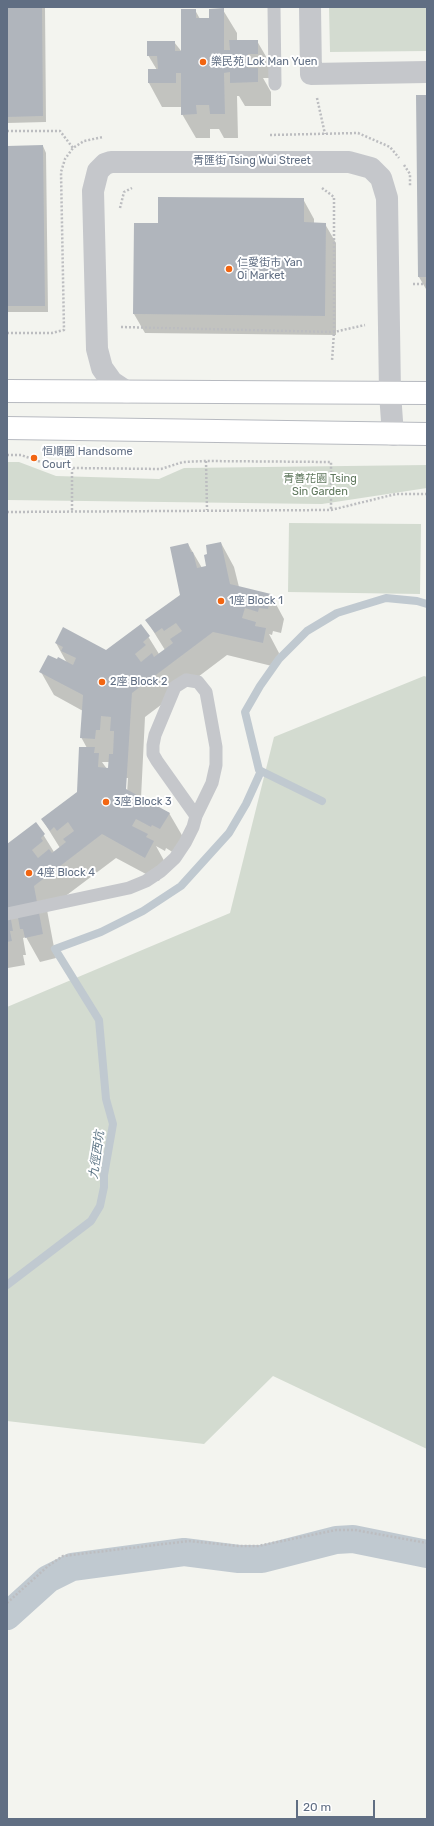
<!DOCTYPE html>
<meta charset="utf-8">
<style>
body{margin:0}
#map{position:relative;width:434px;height:1826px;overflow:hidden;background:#f3f4ef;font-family:Rubik,sans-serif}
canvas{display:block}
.frame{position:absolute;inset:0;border:8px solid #606e83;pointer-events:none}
.scale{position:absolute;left:296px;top:1800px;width:79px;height:18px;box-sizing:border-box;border:2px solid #606e83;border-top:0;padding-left:5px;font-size:12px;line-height:14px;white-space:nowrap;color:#606e83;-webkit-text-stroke:3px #fff;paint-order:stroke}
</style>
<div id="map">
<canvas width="434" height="1826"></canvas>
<div class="frame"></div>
<div class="scale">20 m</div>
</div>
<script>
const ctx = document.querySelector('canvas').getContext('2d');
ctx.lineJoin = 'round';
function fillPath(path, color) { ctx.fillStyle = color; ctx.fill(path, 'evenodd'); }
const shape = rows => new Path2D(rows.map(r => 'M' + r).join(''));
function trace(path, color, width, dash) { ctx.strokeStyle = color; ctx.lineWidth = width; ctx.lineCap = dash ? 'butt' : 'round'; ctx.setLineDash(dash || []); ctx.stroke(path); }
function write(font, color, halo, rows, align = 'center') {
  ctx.font = font + ' Rubik,"Noto Sans TC",sans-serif'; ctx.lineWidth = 4; ctx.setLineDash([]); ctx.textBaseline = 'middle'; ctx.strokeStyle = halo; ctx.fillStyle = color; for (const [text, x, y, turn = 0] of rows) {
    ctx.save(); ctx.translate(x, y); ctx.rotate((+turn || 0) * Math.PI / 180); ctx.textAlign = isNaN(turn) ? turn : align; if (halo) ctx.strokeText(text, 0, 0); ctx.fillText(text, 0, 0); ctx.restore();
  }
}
const green = shape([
 [329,7,427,7,427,51,330,52],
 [7,462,19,462,56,476,159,479,184,468,427,465,427,488,322,504,7,500],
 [289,523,421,524,420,594,288,592],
 [424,676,427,677,427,1449,273,1376,204,1444,7,1421,7,1007,230,913,274,737]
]);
const shadow = shape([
 [7,7,45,7,46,122,7,123],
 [195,10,200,19,210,19,223,10,237,33,237,41,257,41,271,65,271,78,263,78,271,92,271,106,245,106,239,96,237,96,238,138,224,138,219,129,210,129,210,138,196,138,182,114,182,107,162,107,149,83,149,70,157,70,148,55,174,42,182,52],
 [427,96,427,289,426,289,419,277],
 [43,146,46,153,48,312,7,312,7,147],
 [303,199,314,219,314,223,325,224,336,243,336,335,145,333,134,314],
 [221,543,234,567,239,587,271,595,284,619,281,633,273,631,272,635,269,634,279,653,276,667,227,655,145,717,141,798,169,813,183,837,174,853,166,848,165,851,156,846,167,866,159,881,116,858,47,910,56,958,40,962,26,937,23,938,26,955,23,955,25,965,8,968,7,845,36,823,54,852,60,848,42,819,78,792,87,748,81,737,83,711,54,695,41,672,67,663,56,643,107,651,141,625,159,654,165,650,147,621,181,595,188,544,202,568,207,567,209,555],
 [102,762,109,762,109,769,107,769],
 [126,778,128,778,127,794,125,794]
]);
const stream = shape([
 [322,801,259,770,245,712,260,686,279,659,307,631,337,613,386,598,417,601,427,604],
 [7,1285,91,1221,100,1206,104,1187,104,1175,113,1124,106,1099,99,1020,55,949,101,932,143,911,181,886,229,833,246,804,261,771]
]);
const canal = shape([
 [7,1616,48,1579,72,1567,184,1552,239,1559,262,1559,336,1540,353,1539,427,1554]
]);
const building = shape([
 [7,7,42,7,43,116,7,117],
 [224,8,224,50,230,50,229,40,258,40,258,54,248,54,248,68,258,68,258,82,230,83,230,72,224,73,225,114,210,114,209,105,196,105,197,114,181,115,181,73,176,73,176,83,148,83,148,69,158,69,157,56,147,56,147,41,175,41,175,51,181,51,181,9,196,9,196,18,209,18,209,9],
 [416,95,427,95,427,277,418,277],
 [43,145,45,306,7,306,7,146],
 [158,197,304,198,304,222,326,223,325,316,133,314,134,223,158,223],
 [221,542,230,584,271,594,268,609,259,608,258,612,245,608,242,618,256,622,255,626,266,628,263,643,213,632,132,693,126,789,170,813,160,829,152,825,151,827,136,819,132,826,148,834,146,837,154,841,145,858,102,834,34,886,43,934,25,938,23,929,20,929,17,912,10,914,13,931,10,931,12,941,7,942,7,844,36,822,45,834,41,838,43,841,32,850,38,858,49,849,52,853,66,842,63,839,74,831,68,822,57,831,54,827,50,831,41,819,77,792,79,747,95,747,94,753,99,753,98,767,108,768,109,754,113,754,114,731,110,731,111,717,101,716,100,730,96,730,95,739,80,738,83,695,39,672,48,655,57,659,58,657,73,665,76,658,61,651,63,647,55,643,63,627,106,650,141,624,150,636,143,642,146,645,135,654,141,662,152,653,154,657,173,643,170,639,182,631,176,623,164,631,162,628,155,633,145,620,180,595,170,547,188,543,191,552,193,552,197,568,206,566,204,555,207,554,206,545]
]);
const path = shape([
 [317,98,325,134],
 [7,131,60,131,73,148],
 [270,135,358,133,390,147,399,158],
 [404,165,410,174,410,186],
 [322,188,334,197,334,332,332,361],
 [120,208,124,192,132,188],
 [413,284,427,284],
 [121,327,334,332,365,325],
 [7,333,52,333,64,330,61,172,65,159,73,148,84,141,103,137],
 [7,455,21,455,55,467,72,468,161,469,183,462,206,461,331,462,331,510],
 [206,461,207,510],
 [72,468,72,511],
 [7,512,331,510,396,494,427,494],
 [7,1603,48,1566,63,1556,189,1541,238,1546,258,1546,336,1530,355,1530,427,1543]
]);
const lane = shape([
 [274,7,275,84],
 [186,680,198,682,206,692,216,747,216,765,212,783,196,816,157,761,153,754,153,745,155,735,175,687,186,680],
 [7,914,129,888,146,881,161,871,175,858,185,843,193,827,196,816]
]);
const street = shape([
 [310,7,311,74,427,72],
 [127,392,112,382,102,368,97,349,93,191,98,171,105,164,111,162,349,162,371,168,381,178,387,198,390,393,393,435]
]);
const secondary = shape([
 [7,391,427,393],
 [7,428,427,434]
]);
const markers = [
 [203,62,4,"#f26511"],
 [229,269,4,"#f26511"],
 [34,458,4,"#f26511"],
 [221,601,4,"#f26511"],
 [102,682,4,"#f26511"],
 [106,802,4,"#f26511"],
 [29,873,4,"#f26511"]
];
const poiNames = [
 ["樂民苑 Lok Man Yuen",211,62],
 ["仁愛街市 Yan",237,263],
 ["Oi Market",237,276],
 ["恒順園 Handsome",42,452],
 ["Court",42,465],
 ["1座 Block 1",229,601],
 ["2座 Block 2",110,682],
 ["3座 Block 3",114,802],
 ["4座 Block 4",37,873]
];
const streetNames = [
 ["青匯街 Tsing Wui Street",252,161]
];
const parkNames = [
 ["青善花園 Tsing",320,479],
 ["Sin Garden",320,492]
];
const waterNames = [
 ["九徑西坑",97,1155,-82]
];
fillPath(green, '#d3dbd0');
fillPath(shadow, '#0003');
trace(stream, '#c0c9d0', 8);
trace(canal, '#c0c9d0', 28);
fillPath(building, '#b0b5bc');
trace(secondary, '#b7bac0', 24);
trace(path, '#bcbdc0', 2.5, [2, 2]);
trace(lane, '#c5c7cb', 13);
trace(street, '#c5c7cb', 22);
trace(secondary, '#fff', 22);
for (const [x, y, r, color] of markers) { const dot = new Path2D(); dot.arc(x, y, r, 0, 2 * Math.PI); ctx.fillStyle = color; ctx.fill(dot); trace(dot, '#fff', 1.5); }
write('11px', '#606e83', '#fff', poiNames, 'left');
write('11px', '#606e83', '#fff', streetNames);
write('11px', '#61795f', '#fff', parkNames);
write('italic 12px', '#607888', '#fff', waterNames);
</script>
